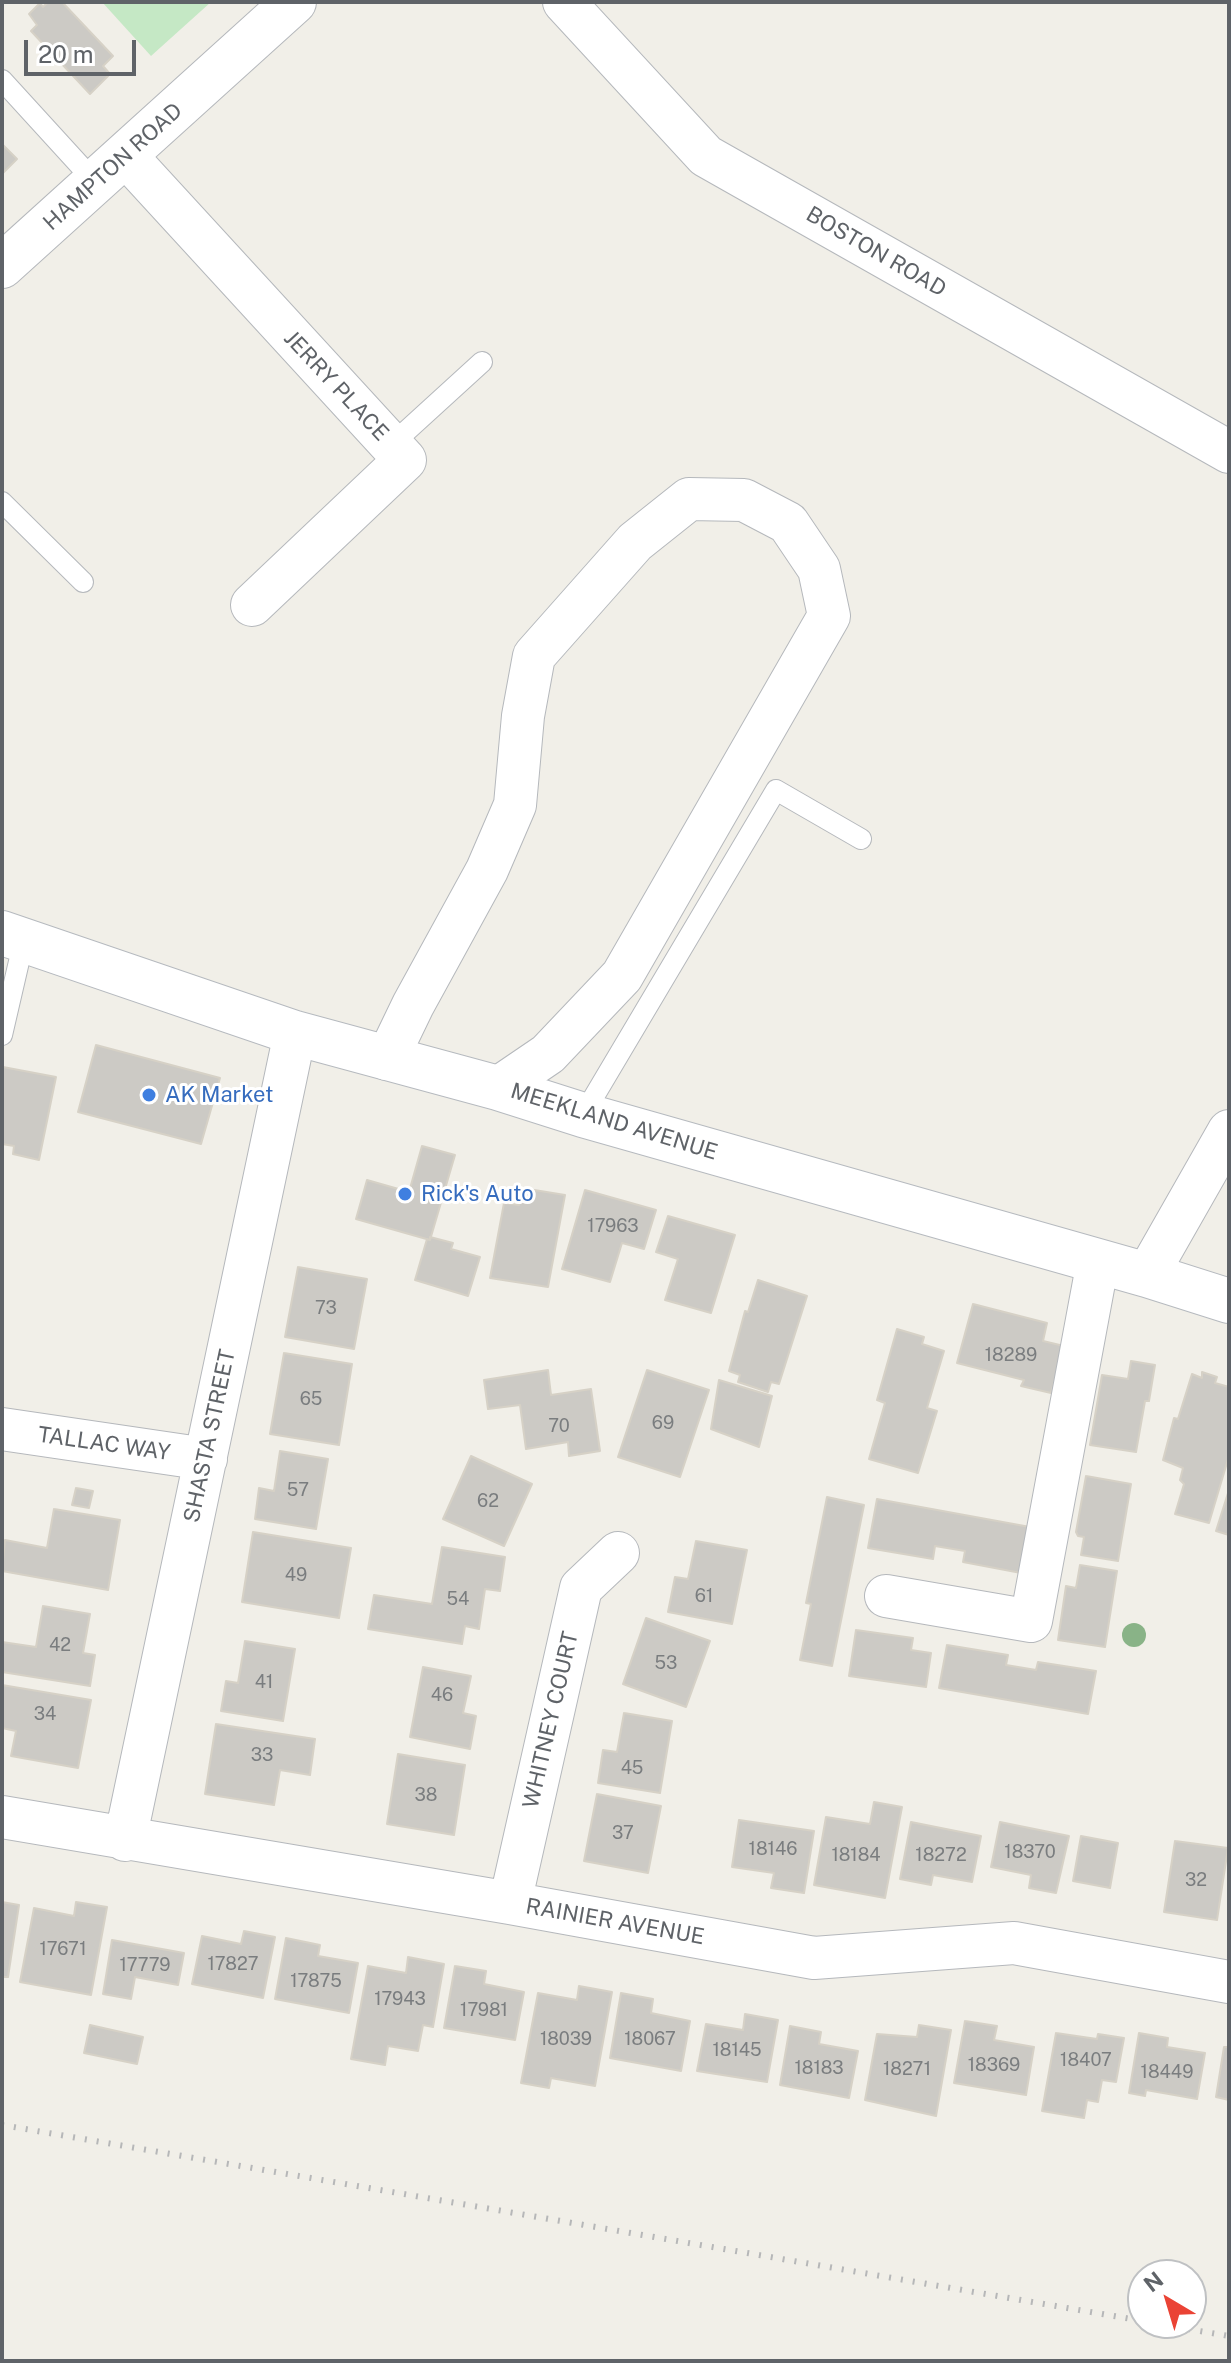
<!DOCTYPE html>
<style>
body{margin:0}
#map{position:relative;width:1231px;height:2363px;overflow:hidden;background:#f1efe8;font-family:"Public Sans",sans-serif}
canvas{display:block}
.frame{position:absolute;inset:0;border:4px solid #5f6368;pointer-events:none}
.north{position:absolute;left:1127px;top:2259px;width:80px;height:80px;box-sizing:border-box;background:#fff;border:2px solid #bfc1c3;border-radius:50%;rotate:322deg;font-size:22px;font-weight:700;line-height:32px;text-align:center;color:#5f6368}
.north::after{content:'';display:block;margin:auto;width:28px;height:36px;background:#ea4335;clip-path:polygon(50% 0,100% 100%,50% 72%,0 100%)}
.scale{position:absolute;left:24px;top:40px;width:112px;height:36px;box-sizing:border-box;border:4px solid #5f6368;border-top:0;padding-left:10px;font-size:24px;line-height:28px;white-space:nowrap;color:#5f6368;-webkit-text-stroke:6px #fff;paint-order:stroke}
</style>
<div id="map">
<canvas width="1231" height="2363"></canvas>
<div class="frame"></div>
<div class="north">N</div>
<div class="scale">20 m</div>
</div>
<script>
const ctx = document.querySelector('canvas').getContext('2d');
ctx.lineJoin = 'round';
function fillPath(path, color) { ctx.fillStyle = color; ctx.fill(path, 'evenodd'); }
const shape = rows => new Path2D(rows.map(r => 'M' + r).join(''));
function trace(path, color, width, dash) { ctx.strokeStyle = color; ctx.lineWidth = width; ctx.lineCap = dash ? 'butt' : 'round'; ctx.setLineDash(dash || []); ctx.stroke(path); }
function write(font, color, halo, rows, align = 'center') {
  ctx.font = font + ' "Public Sans",sans-serif'; ctx.lineWidth = 6; ctx.setLineDash([]); ctx.textBaseline = 'middle'; ctx.strokeStyle = halo; ctx.fillStyle = color; for (const [text, x, y, turn = 0] of rows) {
    ctx.save(); ctx.translate(x, y); ctx.rotate((+turn || 0) * Math.PI / 180); ctx.textAlign = isNaN(turn) ? turn : align; if (halo) ctx.strokeText(text, 0, 0); ctx.fillText(text, 0, 0); ctx.restore();
  }
}
const green = shape([
 [102,2,211,2,151,56]
]);
const building = shape([
 [48,2,62,2,113,56,103,66,110,74,90,94,31,31,37,25,29,14,40,3,43,7,48,2],
 [2,144,17,159,2,174,2,144],
 [96,1045,220,1078,201,1144,78,1112,96,1045],
 [3,1067,56,1077,39,1160,13,1154,14,1146,2,1144,3,1067],
 [422,1146,455,1155,430,1240,356,1219,367,1180,409,1192,422,1146],
 [522,1188,565,1195,548,1287,490,1278,504,1203,519,1205,522,1188],
 [585,1190,656,1210,644,1249,622,1243,610,1282,562,1269,585,1190],
 [668,1216,735,1235,711,1313,665,1300,678,1259,656,1252,668,1216],
 [430,1237,453,1243,451,1249,480,1257,468,1296,415,1280,427,1239,430,1240,430,1237],
 [298,1267,367,1279,354,1349,285,1337,298,1267],
 [758,1280,807,1296,779,1384,771,1382,768,1392,738,1382,740,1375,729,1371,745,1311,748,1312,758,1280],
 [973,1304,1047,1323,1043,1341,1064,1346,1051,1393,1021,1386,1024,1380,957,1363,973,1304],
 [897,1329,924,1337,922,1344,944,1351,927,1408,937,1411,918,1473,869,1459,885,1403,877,1400,897,1329],
 [284,1353,352,1364,339,1445,270,1434,284,1353],
 [1131,1361,1155,1365,1149,1401,1145,1401,1136,1452,1090,1445,1102,1375,1128,1379,1131,1361],
 [548,1370,551,1395,591,1389,600,1451,569,1456,568,1442,526,1449,520,1405,488,1409,484,1380,548,1370],
 [647,1370,709,1390,680,1477,618,1457,647,1370],
 [1202,1372,1217,1377,1215,1383,1229,1387,1229,1456,1209,1523,1175,1514,1184,1484,1180,1480,1183,1468,1163,1460,1174,1418,1178,1419,1192,1374,1202,1378,1202,1372],
 [719,1380,772,1396,759,1447,711,1429,719,1380],
 [280,1451,328,1459,316,1529,255,1519,259,1488,274,1491,280,1451],
 [471,1456,532,1484,504,1546,443,1519,471,1456],
 [1086,1476,1131,1484,1118,1561,1081,1555,1084,1537,1078,1536,1076,1532,1086,1476],
 [76,1488,93,1491,89,1508,72,1505,76,1488],
 [1228,1493,1229,1493,1229,1535,1216,1531,1228,1493],
 [827,1497,864,1505,832,1666,800,1660,811,1604,806,1603,827,1497],
 [877,1499,1030,1527,1021,1573,963,1562,965,1551,935,1546,933,1559,868,1548,877,1499],
 [54,1509,120,1520,108,1590,2,1571,5,1540,47,1548,54,1509],
 [253,1532,351,1548,339,1618,242,1602,253,1532],
 [696,1541,747,1550,732,1624,668,1612,675,1577,688,1579,696,1541],
 [442,1547,505,1557,500,1591,485,1589,479,1629,465,1626,462,1644,368,1629,374,1595,432,1604,442,1547],
 [1080,1565,1117,1571,1105,1647,1058,1640,1066,1586,1076,1588,1080,1565],
 [43,1606,90,1614,83,1653,95,1655,90,1686,2,1672,2,1642,36,1647,43,1606],
 [646,1618,710,1641,686,1707,623,1684,646,1618],
 [856,1630,913,1638,911,1650,931,1653,926,1687,849,1676,856,1630],
 [245,1641,295,1649,283,1721,221,1711,226,1681,238,1683,245,1641],
 [947,1645,1008,1655,1006,1665,1036,1670,1038,1662,1096,1671,1088,1714,939,1688,947,1645],
 [423,1667,471,1676,463,1713,476,1716,470,1749,410,1737,423,1667],
 [2,1685,91,1700,78,1768,11,1756,16,1731,2,1728,2,1685],
 [624,1713,672,1721,660,1793,598,1783,603,1750,617,1752,624,1713],
 [216,1724,315,1739,310,1775,280,1770,274,1805,205,1794,216,1724],
 [398,1754,465,1765,454,1835,387,1824,398,1754],
 [597,1794,661,1806,648,1873,584,1861,597,1794],
 [874,1802,902,1807,885,1898,814,1885,826,1817,870,1824,874,1802],
 [739,1820,814,1831,804,1893,771,1888,774,1873,732,1867,739,1820],
 [911,1822,981,1836,972,1882,933,1875,931,1885,900,1879,911,1822],
 [1000,1822,1069,1836,1056,1893,1029,1888,1031,1875,991,1867,1000,1822],
 [1081,1836,1118,1843,1110,1888,1073,1881,1081,1836],
 [1175,1841,1228,1848,1217,1920,1164,1912,1175,1841],
 [2,1902,19,1905,8,1977,2,1977,2,1902],
 [76,1902,107,1907,91,1995,20,1982,34,1908,74,1916,76,1902],
 [244,1931,275,1937,263,1998,192,1984,202,1936,241,1944,244,1931],
 [286,1938,320,1945,318,1956,358,1963,349,2013,275,1999,286,1938],
 [112,1940,184,1953,178,1985,135,1977,131,1999,103,1994,112,1940],
 [408,1957,444,1964,433,2027,423,2025,418,2051,388,2046,385,2065,351,2059,368,1966,406,1973,408,1957],
 [455,1966,486,1971,484,1984,524,1992,515,2040,444,2028,455,1966],
 [579,1986,612,1992,595,2086,551,2078,549,2088,521,2083,538,1993,577,2000,579,1986],
 [621,1993,653,1999,651,2013,690,2021,681,2071,610,2058,621,1993],
 [745,2014,778,2020,767,2082,697,2071,706,2024,743,2030,745,2014],
 [965,2021,997,2026,994,2040,1034,2047,1026,2095,954,2083,965,2021],
 [90,2025,143,2037,137,2064,84,2053,90,2025],
 [919,2025,951,2030,936,2116,865,2100,877,2034,917,2037,919,2025],
 [790,2026,821,2032,819,2044,858,2051,849,2098,780,2085,790,2026],
 [1056,2033,1097,2039,1098,2034,1124,2038,1116,2082,1102,2080,1098,2102,1087,2100,1084,2118,1042,2111,1056,2033],
 [1139,2033,1168,2038,1167,2047,1205,2053,1197,2099,1146,2090,1145,2096,1129,2093,1139,2033],
 [1224,2047,1229,2047,1229,2100,1216,2097,1224,2047]
]);
const service = shape([
 [2,80,96,183],
 [391,445,482,362],
 [2,502,83,582],
 [2,1035,24,940],
 [583,1115,776,790,861,839]
]);
const minor = shape([
 [564,2,706,156,1229,452],
 [126,156,405,460,252,605],
 [387,1059,413,1005,487,870,515,805,523,716,534,656,635,542,689,499,744,500,788,523,819,569,829,616,622,976,548,1054,498,1088],
 [1147,1275,1229,1131],
 [2,1429,206,1459],
 [886,1596,1031,1621,1098,1261],
 [2,1817,510,1903,814,1958,1014,1943,1229,1982],
 [125,1840,295,1033],
 [510,1903,581,1588,618,1553]
]);
const tertiary = shape([
 [2,266,294,2]
]);
const secondary = shape([
 [2,933,295,1033,498,1088,583,1115,1147,1275,1229,1301]
]);
const rail = shape([
 [2,2125,1143,2321],
 [1153,2323,1229,2336]
]);
const trees = [
 [1134,1635]
];
const markers = [
 [149,1095,8,"#3f7fe0"],
 [405,1194,8,"#3f7fe0"]
];
const numberNames = [
 ["17963",613,1226],
 ["73",326,1308],
 ["18289",1011,1355],
 ["65",311,1399],
 ["69",663,1423],
 ["70",559,1426],
 ["57",298,1490],
 ["62",488,1501],
 ["49",296,1575],
 ["61",704,1596],
 ["54",458,1599],
 ["42",60,1645],
 ["53",666,1663],
 ["41",264,1682],
 ["46",442,1695],
 ["34",45,1714],
 ["33",262,1755],
 ["45",632,1768],
 ["38",426,1795],
 ["37",623,1833],
 ["18146",773,1849],
 ["18370",1030,1852],
 ["18184",856,1855],
 ["18272",941,1855],
 ["32",1196,1880],
 ["17671",63,1949],
 ["17827",233,1964],
 ["17779",145,1965],
 ["17875",316,1981],
 ["17943",400,1999],
 ["17981",484,2010],
 ["18039",566,2039],
 ["18067",650,2039],
 ["18145",737,2050],
 ["18407",1086,2060],
 ["18369",994,2065],
 ["18183",819,2068],
 ["18271",907,2069],
 ["18449",1167,2072]
];
const streetNames = [
 ["HAMPTON ROAD",113,167,-42],
 ["BOSTON ROAD",876,252,30],
 ["JERRY PLACE",336,386,47],
 ["MEEKLAND AVENUE",614,1122,17],
 ["SHASTA STREET",210,1436,-78],
 ["TALLAC WAY",104,1444,8],
 ["WHITNEY COURT",551,1720,-77],
 ["RAINIER AVENUE",615,1922,10]
];
const shopNames = [
 ["AK Market",165,1095],
 ["Rick's Auto",421,1194]
];
fillPath(green, '#c5e8c5');
fillPath(building, '#cccac5');
trace(building, '#d6d1c6', 2);
trace(service, '#b5b8bc', 22);
trace(minor, '#b5b8bc', 44);
trace(tertiary, '#b5b8bc', 46);
trace(secondary, '#b6babf', 46);
trace(service, '#fff', 20);
trace(minor, '#fff', 42);
trace(tertiary, '#fff', 44);
trace(secondary, '#fff', 44);
trace(rail, '#b6b7b8', 6, [2, 10]);
ctx.fillStyle = '#89b387';
for (const [x, y] of trees) { ctx.beginPath(); ctx.arc(x, y, 12, 0, 2 * Math.PI); ctx.fill(); }
for (const [x, y, r, color] of markers) { const dot = new Path2D(); dot.arc(x, y, r, 0, 2 * Math.PI); ctx.fillStyle = color; ctx.fill(dot); trace(dot, '#fff', 3); }
write('18px', '#7a7d7f', null, numberNames);
write('22px', '#5f6368', '#fff', streetNames);
write('22px', '#366cbe', '#fff', shopNames, 'left');
</script>
